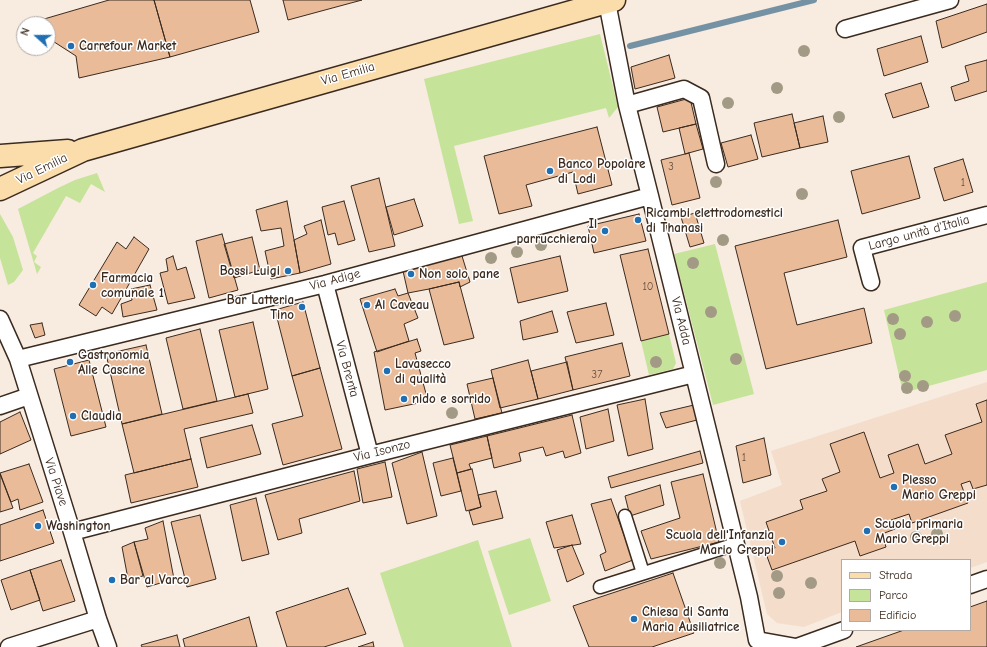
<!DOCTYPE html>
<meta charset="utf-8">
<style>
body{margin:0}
#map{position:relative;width:987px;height:647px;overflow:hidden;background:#f8ebe0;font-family:"Comic Neue",sans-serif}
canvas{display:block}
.legend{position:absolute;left:841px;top:559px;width:130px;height:72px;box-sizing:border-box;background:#fff;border:1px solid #b1aaa5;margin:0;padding:5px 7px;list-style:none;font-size:12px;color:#3b2a1e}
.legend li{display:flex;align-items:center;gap:8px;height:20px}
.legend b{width:20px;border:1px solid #b1aaa5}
.north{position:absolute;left:16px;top:16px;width:40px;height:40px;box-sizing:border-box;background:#fff;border:1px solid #b1aaa5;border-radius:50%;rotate:291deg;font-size:11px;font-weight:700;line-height:16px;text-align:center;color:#3b2a1e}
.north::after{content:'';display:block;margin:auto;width:14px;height:18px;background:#1f6fb2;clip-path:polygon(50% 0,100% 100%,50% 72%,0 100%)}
</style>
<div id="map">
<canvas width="987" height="647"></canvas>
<ul class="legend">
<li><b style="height:5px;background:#fbddab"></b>Strada</li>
<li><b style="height:11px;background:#c6e39a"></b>Parco</li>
<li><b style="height:11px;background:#e9bb99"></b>Edificio</li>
</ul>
<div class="north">N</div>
</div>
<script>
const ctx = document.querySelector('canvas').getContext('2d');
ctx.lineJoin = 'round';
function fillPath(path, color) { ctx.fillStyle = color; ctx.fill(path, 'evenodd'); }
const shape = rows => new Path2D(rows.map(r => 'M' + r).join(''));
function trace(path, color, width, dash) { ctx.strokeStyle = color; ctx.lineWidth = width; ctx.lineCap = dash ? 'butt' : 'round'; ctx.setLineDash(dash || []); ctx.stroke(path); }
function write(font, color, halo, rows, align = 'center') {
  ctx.font = font + ' "Comic Neue",sans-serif'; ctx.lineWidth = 3; ctx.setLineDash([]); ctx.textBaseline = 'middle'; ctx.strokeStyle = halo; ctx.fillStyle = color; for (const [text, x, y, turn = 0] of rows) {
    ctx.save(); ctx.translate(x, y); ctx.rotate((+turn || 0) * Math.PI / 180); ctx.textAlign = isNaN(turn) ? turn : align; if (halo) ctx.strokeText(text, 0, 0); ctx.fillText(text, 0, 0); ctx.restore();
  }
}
const built = shape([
 [987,382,987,562,970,568,970,560,842,560,842,612,804,627,777,623,767,614,740,501,782,485,771,451]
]);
const green = shape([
 [600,34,618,107,609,118,606,108,454,146,473,221,459,224,424,79],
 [97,173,105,192,91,184,80,203,66,196,33,253,37,256,34,262,41,267,37,274,18,209,58,188,75,180],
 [0,214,13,237,23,270,14,282,8,285,0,258],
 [715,244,754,394,713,405,674,254],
 [987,282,987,370,903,393,884,310],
 [669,334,676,363,673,369,649,375,641,341],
 [530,538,551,601,509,615,488,551],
 [478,540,512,647,404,647,380,573]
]);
const stream = shape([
 [630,46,814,0]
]);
const building = shape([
 [109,0,154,0,170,57,79,78,76,56,48,38,48,24,27,24,109,0],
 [154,0,250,0,259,32,170,57,154,0],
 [283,0,362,0,288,20,283,0],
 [987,4,987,32,942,48,936,21,987,4],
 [921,36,928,62,884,76,877,49,921,36],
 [669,55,675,78,635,89,631,67,669,55],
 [987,60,987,91,955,101,951,87,969,81,965,66,987,60],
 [921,83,929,107,893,118,885,94,921,83],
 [690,98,696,124,663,132,657,107,690,98],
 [792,114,800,148,762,157,754,123,792,114],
 [823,116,828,142,800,148,794,123,823,116],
 [696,124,703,149,685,154,679,128,696,124],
 [597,127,612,185,578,194,573,172,526,185,532,206,499,214,484,156,597,127],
 [751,135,758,159,728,167,721,143,751,135],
 [689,153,700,198,672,205,661,160,689,153],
 [909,156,920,198,862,214,851,171,909,156],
 [963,159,973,192,944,201,934,168,963,159],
 [379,178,395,246,369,252,351,186,379,178],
 [414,199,423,226,394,235,386,207,414,199],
 [287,201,300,273,271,279,265,251,284,246,281,228,261,231,256,210,287,201],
 [344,201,355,240,338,245,335,233,328,235,322,207,344,201],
 [695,213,704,243,690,247,681,217,695,213],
 [639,214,646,241,594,253,588,226,639,214],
 [321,220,331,264,300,273,294,240,307,234,304,226,321,220],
 [838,220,847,257,784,273,797,325,864,308,872,343,766,369,735,246,838,220],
 [222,234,238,290,209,298,196,241,222,234],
 [134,237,149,249,112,314,102,307,96,316,79,305,117,242,126,249,134,237],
 [252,237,260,270,234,278,224,244,252,237],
 [648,249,669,334,641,341,620,255,648,249],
 [173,256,177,270,186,267,195,298,168,304,160,273,168,271,166,259,173,256],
 [462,256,470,282,460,287,459,282,429,289,408,293,403,271,462,256],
 [560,256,568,291,518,303,510,268,560,256],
 [459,282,474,338,444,345,429,289,459,282],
 [150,285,157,310,123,317,121,304,132,300,131,289,150,285],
 [395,289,398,296,408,293,418,318,404,324,409,341,377,352,360,299,395,289],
 [303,302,320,368,292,376,275,310,303,302],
 [606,303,614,335,576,343,567,312,606,303],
 [552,311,558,332,523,340,520,321,552,311],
 [253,322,268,389,235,397,219,330,253,322],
 [42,323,45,335,35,338,30,325,42,323],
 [200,329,217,401,183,409,166,338,200,329],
 [417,339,421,351,415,353,428,401,385,410,374,352,417,339],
 [622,343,630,376,573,390,565,357,622,343],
 [146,345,162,414,122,424,106,354,146,345],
 [89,360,106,427,71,436,54,369,89,360],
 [528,360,538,399,500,408,491,370,528,360],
 [567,362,573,390,538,399,531,371,567,362],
 [320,368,342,449,283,465,272,424,303,416,292,376,320,368],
 [493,378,502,413,475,419,467,384,493,378],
 [248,394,253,413,184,429,191,459,134,473,122,424,248,394],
 [645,399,653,449,628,456,617,405,645,399],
 [987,400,987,485,973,489,970,481,961,484,968,503,912,523,909,514,891,520,895,529,882,534,886,547,860,556,855,541,772,570,765,551,775,548,766,522,803,509,800,500,827,491,822,479,840,472,830,444,864,432,880,478,894,473,888,455,918,444,925,464,952,454,945,435,982,422,976,404,987,400],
 [694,405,697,420,666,428,660,413,694,405],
 [608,409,614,441,586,449,580,417,608,409],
 [20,412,31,440,0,454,0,422,20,412],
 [572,415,581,453,565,458,563,451,546,456,543,447,519,453,521,461,494,468,487,436,572,415],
 [252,425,261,454,207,468,200,438,252,425],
 [487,436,492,458,469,464,471,469,457,473,450,445,487,436],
 [764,438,771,475,743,483,736,446,764,438],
 [700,451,703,463,611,488,608,477,700,451],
 [422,452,437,516,407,524,392,463,422,452],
 [453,458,461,491,441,496,433,463,453,458],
 [191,459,198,487,131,503,125,475,191,459],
 [385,462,392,497,363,503,357,469,385,462],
 [29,464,43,502,20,510,18,499,11,502,0,473,29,464],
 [472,469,481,507,466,511,457,473,472,469],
 [354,471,360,501,299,519,302,533,278,540,265,495,354,471],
 [0,474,13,508,0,512,0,474],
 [703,474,719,542,651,559,641,531,680,518,671,482,703,474],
 [660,485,664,505,630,516,625,496,660,485],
 [496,491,503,518,473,525,469,511,481,507,478,495,496,491],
 [256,498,269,554,242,561,230,505,256,498],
 [611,499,633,560,605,571,600,555,606,552,591,504,611,499],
 [43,510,54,543,0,561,0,525,43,510],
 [200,515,216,579,187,587,171,522,200,515],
 [572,515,581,544,554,548,546,522,572,515],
 [163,521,174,579,147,587,134,542,148,539,145,528,163,521],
 [134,542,143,576,128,579,122,547,134,542],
 [572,545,584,574,567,582,557,550,572,545],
 [61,560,75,601,43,611,30,570,61,560],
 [30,570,40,600,11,610,1,580,30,570],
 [673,573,694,633,652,647,589,647,573,606,673,573],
 [348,588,366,634,324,647,287,647,276,612,348,588],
 [987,601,987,647,856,647,904,630,970,630,970,607,987,601],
 [249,617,257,647,185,647,183,639,249,617],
 [177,635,180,647,142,647,141,645,177,635],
 [373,642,374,647,358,647,373,642]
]);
const pedestrian = shape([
 [625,516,643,573],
 [600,587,736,544]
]);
const minor = shape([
 [607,2,627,105,650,196,749,597,757,640],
 [845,29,950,0],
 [627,105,684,89,701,98,716,164],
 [871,282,862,248,987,215],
 [325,284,370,455],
 [0,319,18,359,72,532,98,619,108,647],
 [18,359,325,284,650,196],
 [0,406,29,396],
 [72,532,370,455,694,374],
 [970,585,987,579],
 [757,640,796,647],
 [9,647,98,619],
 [797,647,844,630]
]);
const primary = shape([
 [0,156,68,151],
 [0,189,83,150,614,0]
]);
const trees = [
 [804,51],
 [777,88],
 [728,103],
 [839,117],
 [716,182],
 [802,194],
 [723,240],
 [541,245],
 [517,252],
 [491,258],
 [693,263],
 [711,312],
 [955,316],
 [893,319],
 [927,322],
 [900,334],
 [736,359],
 [656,362],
 [905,376],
 [923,386],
 [907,388],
 [452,413],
 [937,534],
 [916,537],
 [720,563],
 [777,576],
 [811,583],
 [779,593]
];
const markers = [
 [71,46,4,"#1f6fb2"],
 [550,171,4,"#1f6fb2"],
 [638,220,4,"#1f6fb2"],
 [605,231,4,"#1f6fb2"],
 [288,271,4,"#1f6fb2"],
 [411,274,4,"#1f6fb2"],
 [93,285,4,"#1f6fb2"],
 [367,305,4,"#1f6fb2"],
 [302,307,4,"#1f6fb2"],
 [70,362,4,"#1f6fb2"],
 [387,371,4,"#1f6fb2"],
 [404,399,4,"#1f6fb2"],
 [73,416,4,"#1f6fb2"],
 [894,487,4,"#1f6fb2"],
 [38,526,4,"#1f6fb2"],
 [867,531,4,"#1f6fb2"],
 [782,542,4,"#1f6fb2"],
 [112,580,4,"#1f6fb2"],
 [634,619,4,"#1f6fb2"]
];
const numberNames = [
 ["3",671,167],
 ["1",963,183],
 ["10",648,287],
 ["37",597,375],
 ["1",744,458]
];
const poiNames = [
 ["Carrefour Market",79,46],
 ["Banco Popolare",558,164],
 ["di Lodi",558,179],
 ["Ricambi elettrodomestici",646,213],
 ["di Thanasi",646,228],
 ["Il",597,224,"right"],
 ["parrucchieraio",597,239,"right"],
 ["Bossi Luigi",280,271,"right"],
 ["Non solo pane",419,274],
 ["Farmacia",101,278],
 ["comunale 1",101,293],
 ["Bar Latteria",294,300,"right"],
 ["Tino",294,315,"right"],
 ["Al Caveau",375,305],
 ["Gastronomia",78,355],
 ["Alle Cascine",78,370],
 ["Lavasecco",395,364],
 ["di qualità",395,379],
 ["nido e sorrido",412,399],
 ["Claudia",81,416],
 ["Plesso",902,480],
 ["Mario Greppi",902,495],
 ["Scuola primaria",875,524],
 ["Mario Greppi",875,539],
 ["Washington",46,526],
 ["Scuola dell'Infanzia",774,535,"right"],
 ["Mario Greppi",774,550,"right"],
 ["Bar al Varco",120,580],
 ["Chiesa di Santa",642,612],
 ["Maria Ausiliatrice",642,627]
];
const streetNames = [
 ["Via Emilia",348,74,-16],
 ["Via Emilia",42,169,-26],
 ["Largo unità d'Italia",919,233,-15],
 ["Via Adige",335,280,-15],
 ["Via Adda",681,321,76],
 ["Via Brenta",347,369,75],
 ["Via Isonzo",382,451,-14],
 ["Via Piave",56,482,72]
];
fillPath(built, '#f4ddcb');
fillPath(green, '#c6e39a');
trace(stream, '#7492a3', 6);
fillPath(building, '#e9bb99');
trace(building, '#3b2a1e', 1);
trace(pedestrian, '#3b2a1e', 15);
trace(minor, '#3b2a1e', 19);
trace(primary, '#3b2a1e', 25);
trace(pedestrian, '#fff', 12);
trace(minor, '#fff', 16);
trace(primary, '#fbddab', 22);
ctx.fillStyle = '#a39a86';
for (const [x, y] of trees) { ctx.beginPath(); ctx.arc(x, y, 6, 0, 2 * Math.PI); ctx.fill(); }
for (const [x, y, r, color] of markers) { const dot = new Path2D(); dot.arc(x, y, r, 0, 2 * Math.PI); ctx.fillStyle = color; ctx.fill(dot); trace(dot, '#fff', 1.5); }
write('11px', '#664e3d', null, numberNames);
write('bold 13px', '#3b2a1e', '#fff', poiNames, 'left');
write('13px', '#3b2a1e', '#fff', streetNames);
</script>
